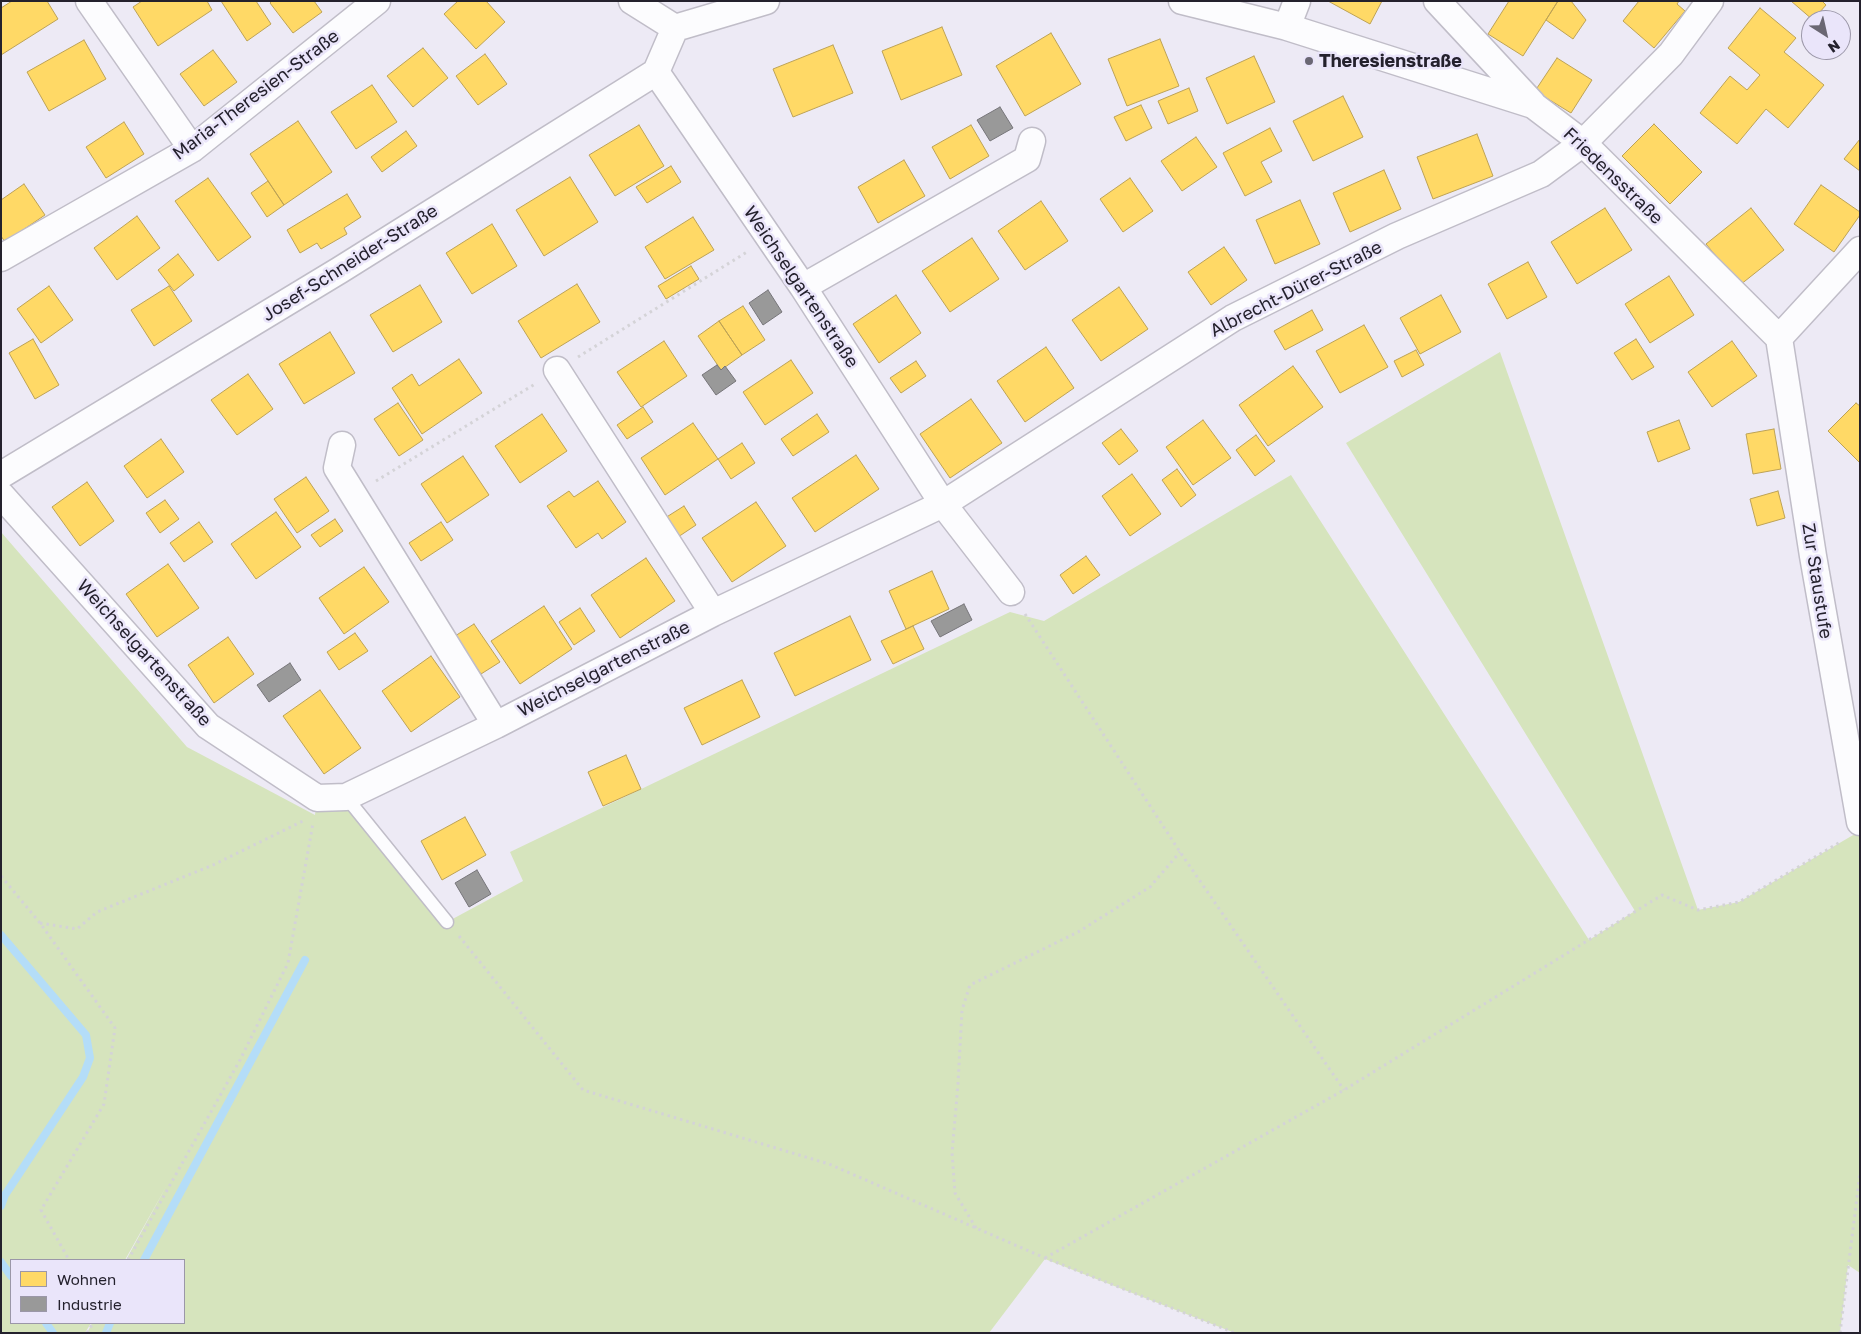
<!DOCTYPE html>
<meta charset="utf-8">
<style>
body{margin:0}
#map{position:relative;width:1861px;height:1334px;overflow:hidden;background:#edeaf5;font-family:"Golos Text",sans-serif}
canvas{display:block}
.frame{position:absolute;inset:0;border:2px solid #24212d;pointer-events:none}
.legend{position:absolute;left:10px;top:1259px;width:175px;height:65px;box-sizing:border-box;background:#eae5fa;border:1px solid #9b97a8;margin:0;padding:6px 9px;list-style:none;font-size:15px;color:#24212d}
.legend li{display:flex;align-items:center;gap:10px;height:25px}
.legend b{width:25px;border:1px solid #9b97a8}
.north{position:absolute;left:1801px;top:10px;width:50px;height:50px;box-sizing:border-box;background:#eae5fa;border:1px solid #9b97a8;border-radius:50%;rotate:145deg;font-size:14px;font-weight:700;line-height:20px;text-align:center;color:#24212d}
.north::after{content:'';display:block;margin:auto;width:18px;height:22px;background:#6a6773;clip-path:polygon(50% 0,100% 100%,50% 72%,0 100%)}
</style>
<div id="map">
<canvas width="1861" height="1334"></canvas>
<div class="frame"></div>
<ul class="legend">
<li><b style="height:14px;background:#ffd966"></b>Wohnen</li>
<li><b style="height:14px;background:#999"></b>Industrie</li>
</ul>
<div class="north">N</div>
</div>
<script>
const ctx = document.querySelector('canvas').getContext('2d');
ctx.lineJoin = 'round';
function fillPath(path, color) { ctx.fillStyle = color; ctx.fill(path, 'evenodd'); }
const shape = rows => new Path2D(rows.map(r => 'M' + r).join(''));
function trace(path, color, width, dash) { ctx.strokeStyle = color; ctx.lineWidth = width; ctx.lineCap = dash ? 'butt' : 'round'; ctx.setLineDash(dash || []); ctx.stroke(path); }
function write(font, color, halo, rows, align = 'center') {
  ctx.font = font + ' "Golos Text",sans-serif'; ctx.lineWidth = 5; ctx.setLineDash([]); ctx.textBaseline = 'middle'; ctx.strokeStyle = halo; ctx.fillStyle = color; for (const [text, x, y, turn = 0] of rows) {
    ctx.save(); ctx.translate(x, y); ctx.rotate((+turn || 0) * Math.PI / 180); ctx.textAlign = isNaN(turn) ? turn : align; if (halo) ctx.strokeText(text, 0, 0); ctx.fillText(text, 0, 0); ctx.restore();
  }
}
const green = shape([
 [1500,352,1698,910,1739,902,1860,831,1860,1273,1848,1265,1840,1333,1235,1333,1045,1259,989,1333,87,1333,92,1323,184,1323,184,1260,126,1260,167,1185,125,1260,11,1260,11,1323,91,1323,85,1333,1,1333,1,532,187,747,315,815,317,798,346,797,447,922,523,881,510,852,1010,612,1044,621,1291,475,1589,940,1635,911,1346,443]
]);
const homes = shape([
 [12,1,47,1,58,19,1,55,1,8,12,1],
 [142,1,207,1,212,10,158,46,133,7,142,1],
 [221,1,256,1,271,24,247,41,221,1],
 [272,1,314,1,322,12,293,33,270,3,272,1],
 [458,1,486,1,505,22,476,49,444,14,458,1],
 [1328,1,1382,1,1370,24,1328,1],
 [1509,1,1558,1,1523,56,1488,34,1509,1],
 [1558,1,1571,1,1586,20,1573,39,1546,20,1558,1],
 [1639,1,1679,1,1677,4,1685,11,1654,48,1623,21,1639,1],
 [1791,1,1822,1,1826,5,1813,20,1791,1],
 [1760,8,1796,38,1784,52,1824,85,1788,128,1766,109,1737,144,1700,113,1730,76,1747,90,1760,75,1728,48,1760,8],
 [942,27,962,75,901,100,882,51,942,27],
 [1051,33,1081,84,1025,116,996,66,1051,33],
 [1160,39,1179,86,1127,106,1108,59,1160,39],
 [84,40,106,79,49,111,27,72,84,40],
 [833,45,853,93,793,117,773,69,833,45],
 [423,48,448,78,413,107,387,76,423,48],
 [213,50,237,82,204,106,180,74,213,50],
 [485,54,507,84,478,105,456,76,485,54],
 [1254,56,1275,102,1227,124,1206,78,1254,56],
 [1557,58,1592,80,1571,113,1535,91,1557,58],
 [372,85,397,122,356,149,331,112,372,85],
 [1189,88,1198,111,1168,124,1158,101,1189,88],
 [1343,96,1363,137,1313,161,1293,121,1343,96],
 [1141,105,1152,128,1126,141,1114,117,1141,105],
 [298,121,332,172,284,205,250,154,298,121],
 [124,122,144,154,106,178,86,147,124,122],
 [1654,124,1702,172,1670,204,1622,156,1654,124],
 [639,125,664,166,615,196,589,155,639,125],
 [971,125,989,156,950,179,932,147,971,125],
 [1270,128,1282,151,1261,162,1272,182,1245,196,1223,153,1270,128],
 [406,131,417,146,382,172,371,157,406,131],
 [1477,134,1493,176,1433,199,1417,157,1477,134],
 [1196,137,1217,167,1182,191,1161,161,1196,137],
 [1860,139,1860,171,1844,159,1860,139],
 [904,160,925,196,878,223,858,187,904,160],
 [671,166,681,182,647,203,636,187,671,166],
 [1384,170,1401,209,1350,232,1333,193,1384,170],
 [570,177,598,222,544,256,516,210,570,177],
 [208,178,251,237,218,261,175,201,208,178],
 [1130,178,1153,211,1123,232,1100,199,1130,178],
 [268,181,284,205,267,217,251,193,268,181],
 [24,184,45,215,5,242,1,236,1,200,24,184],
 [1821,185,1860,212,1860,215,1834,252,1794,224,1821,185],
 [347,194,361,217,344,228,347,234,321,249,317,243,300,253,287,230,347,194],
 [1300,200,1320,244,1275,264,1256,220,1300,200],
 [1041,201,1068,241,1025,270,998,231,1041,201],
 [1605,208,1632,250,1577,284,1551,242,1605,208],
 [1751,208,1784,250,1740,285,1706,244,1751,208],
 [137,216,160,248,117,280,94,248,137,216],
 [693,217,714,250,665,279,645,247,693,217],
 [492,224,517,266,472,294,446,253,492,224],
 [972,238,999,279,950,312,922,271,972,238],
 [1224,247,1247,280,1211,305,1188,272,1224,247],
 [178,254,194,275,174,291,158,270,178,254],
 [1528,262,1547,297,1507,319,1488,284,1528,262],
 [691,266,699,279,666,299,658,286,691,266],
 [1669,276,1694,315,1650,343,1625,304,1669,276],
 [577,284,600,322,541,358,518,321,577,284],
 [420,285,442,322,393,352,370,315,420,285],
 [49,286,73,320,41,343,17,309,49,286],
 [169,286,192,321,154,346,131,310,169,286],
 [1119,287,1148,329,1101,361,1072,320,1119,287],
 [896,295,921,333,879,363,853,324,896,295],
 [1441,295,1461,332,1420,354,1400,318,1441,295],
 [743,306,765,340,742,355,719,321,743,306],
 [1312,310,1323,330,1285,350,1274,331,1312,310],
 [719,321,742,355,721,370,698,336,719,321],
 [1364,325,1388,367,1340,393,1316,351,1364,325],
 [330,332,355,373,304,404,279,364,330,332],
 [33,339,59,385,35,399,9,353,33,339],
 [1636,339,1654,367,1632,380,1614,353,1636,339],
 [664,341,687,376,641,407,617,372,664,341],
 [1732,341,1757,376,1712,407,1688,372,1732,341],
 [1046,347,1074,388,1025,422,997,381,1046,347],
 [1416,350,1424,365,1402,377,1394,361,1416,350],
 [459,359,482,393,422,434,392,388,412,374,419,386,459,359],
 [791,360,813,393,765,425,743,392,791,360],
 [916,361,926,376,901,393,890,378,916,361],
 [1293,366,1323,407,1268,446,1239,405,1293,366],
 [248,374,273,409,237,435,211,400,248,374],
 [971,399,1002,443,950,478,920,434,971,399],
 [398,403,423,440,399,456,374,419,398,403],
 [1856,403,1860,406,1860,463,1828,431,1856,403],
 [643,407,653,422,627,439,617,425,643,407],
 [542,414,567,451,520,483,495,446,542,414],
 [817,414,829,432,793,456,781,439,817,414],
 [1203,420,1231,458,1193,485,1166,447,1203,420],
 [1679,420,1690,449,1658,462,1647,432,1679,420],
 [693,423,718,459,665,495,641,458,693,423],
 [1121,429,1138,451,1119,465,1102,443,1121,429],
 [1774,429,1781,469,1753,474,1746,434,1774,429],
 [1256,435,1275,461,1255,476,1236,450,1256,435],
 [161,439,184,472,147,498,124,466,161,439],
 [742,443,755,463,731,479,718,459,742,443],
 [856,455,879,489,815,532,792,498,856,455],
 [463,456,489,495,447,523,421,484,463,456],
 [1177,469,1196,495,1181,507,1162,480,1177,469],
 [1132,474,1161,514,1130,536,1102,496,1132,474],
 [306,477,329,511,297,533,274,499,306,477],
 [598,481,626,522,602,539,598,533,576,548,547,506,569,491,574,497,598,481],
 [87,482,114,521,80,546,52,507,87,482],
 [1778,491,1785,518,1757,526,1750,499,1778,491],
 [165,500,179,519,160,533,146,513,165,500],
 [756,502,786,546,732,582,702,538,756,502],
 [684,506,696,525,678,537,665,518,684,506],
 [276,512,301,547,256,579,231,544,276,512],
 [335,519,343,531,320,547,311,535,335,519],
 [199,522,213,542,184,562,170,543,199,522],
 [441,522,453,540,421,561,409,543,441,522],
 [1086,556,1100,575,1073,594,1060,575,1086,556],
 [646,558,675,601,620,638,591,595,646,558],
 [168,564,199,608,157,637,126,594,168,564],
 [364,567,389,602,344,634,319,598,364,567],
 [932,571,949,609,906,629,889,591,932,571],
 [544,606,572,649,520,684,491,641,544,606],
 [580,608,595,631,574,645,559,622,580,608],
 [850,616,871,660,795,696,774,653,850,616],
 [474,624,500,662,481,674,455,636,474,624],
 [913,626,924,649,893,664,881,641,913,626],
 [355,633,368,651,339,670,327,652,355,633],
 [228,637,254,674,214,703,188,665,228,637],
 [431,656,460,697,411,732,382,691,431,656],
 [742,680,760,717,702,745,684,708,742,680],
 [320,690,361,748,324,774,283,716,320,690],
 [626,755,641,789,603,806,588,772,626,755],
 [465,817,486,855,442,880,421,841,465,817]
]);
const industry = shape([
 [1000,107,1013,128,990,141,977,120,1000,107],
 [768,290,782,312,763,325,749,303,768,290],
 [717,365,721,370,725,366,736,381,716,395,702,375,717,365],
 [964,604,972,620,940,637,931,621,964,604],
 [290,663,301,680,269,702,257,685,290,663],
 [477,870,491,894,469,907,455,883,477,870]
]);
const stream = shape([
 [1,935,86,1035,90,1058,83,1077,5,1195,1,1206],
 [144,1260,305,960],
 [1,1262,11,1276],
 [46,1323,53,1333],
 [106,1333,110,1323]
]);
const path = shape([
 [578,357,747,252],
 [376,481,535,384],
 [1025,614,1180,852,1344,1090],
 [1,876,40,923,115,1028,104,1104,41,1210,69,1260],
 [40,923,77,929,97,912,213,865,303,821],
 [459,936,583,1090,829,1164,1045,1258,1235,1333],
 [976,1228,955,1193,952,1153,958,1084,962,1010,970,985,1078,932,1150,887,1180,852],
 [1045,1258,1344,1090,1662,895,1698,910,1739,902,1842,841],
 [128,1260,240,1060,288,963,313,823],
 [87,1333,93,1323],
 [1840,1333,1860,1173]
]);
const service = shape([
 [346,797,447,922]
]);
const minor = shape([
 [89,1,192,149],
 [632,1,675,28,766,1],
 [1182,1,1287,27,1533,105,1583,143,1779,338],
 [1437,1,1532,103],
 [1287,27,1297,1],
 [656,72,803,287,943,504,1011,592],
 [1,258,192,149,377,1],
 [803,287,1027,159,1032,141],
 [1779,338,1813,556,1860,822],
 [1779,338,1860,250],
 [557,370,713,613],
 [342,445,337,468,496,725],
 [1,475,340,270,656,72,675,28],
 [1,495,208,726,317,798,346,797,496,725,713,613,943,504,1233,318,1397,236,1541,174,1583,143,1671,54,1710,1]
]);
const markers = [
 [1309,61,5,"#6a6773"]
];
const poiNames = [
 ["Theresienstraße",1319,61]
];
const streetNames = [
 ["Maria-Theresien-Straße",256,95,-37],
 ["Friedensstraße",1613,176,44],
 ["Josef-Schneider-Straße",350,263,-32],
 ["Weichselgartenstraße",801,287,56],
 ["Albrecht-Dürer-Straße",1296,289,-27],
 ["Zur Staustufe",1817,581,81],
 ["Weichselgartenstraße",144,653,48],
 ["Weichselgartenstraße",604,669,-27]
];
fillPath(green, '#d6e4bd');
fillPath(homes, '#ffd966');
trace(homes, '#bda255', 1);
fillPath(industry, '#999');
trace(industry, '#767579', 1);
trace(stream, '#b4ddf8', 8);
trace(service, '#c0bdc8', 15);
trace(minor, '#c0bdc8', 29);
trace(path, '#d4d3d7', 3, [2.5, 4]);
trace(service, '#fcfcfe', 12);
trace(minor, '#fcfcfe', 26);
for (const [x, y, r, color] of markers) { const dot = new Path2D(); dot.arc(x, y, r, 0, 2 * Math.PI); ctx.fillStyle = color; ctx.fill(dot); trace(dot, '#eae5fa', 2); }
write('bold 18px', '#24212d', '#eae5fa', poiNames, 'left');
write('18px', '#24212d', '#eae5fa', streetNames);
</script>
